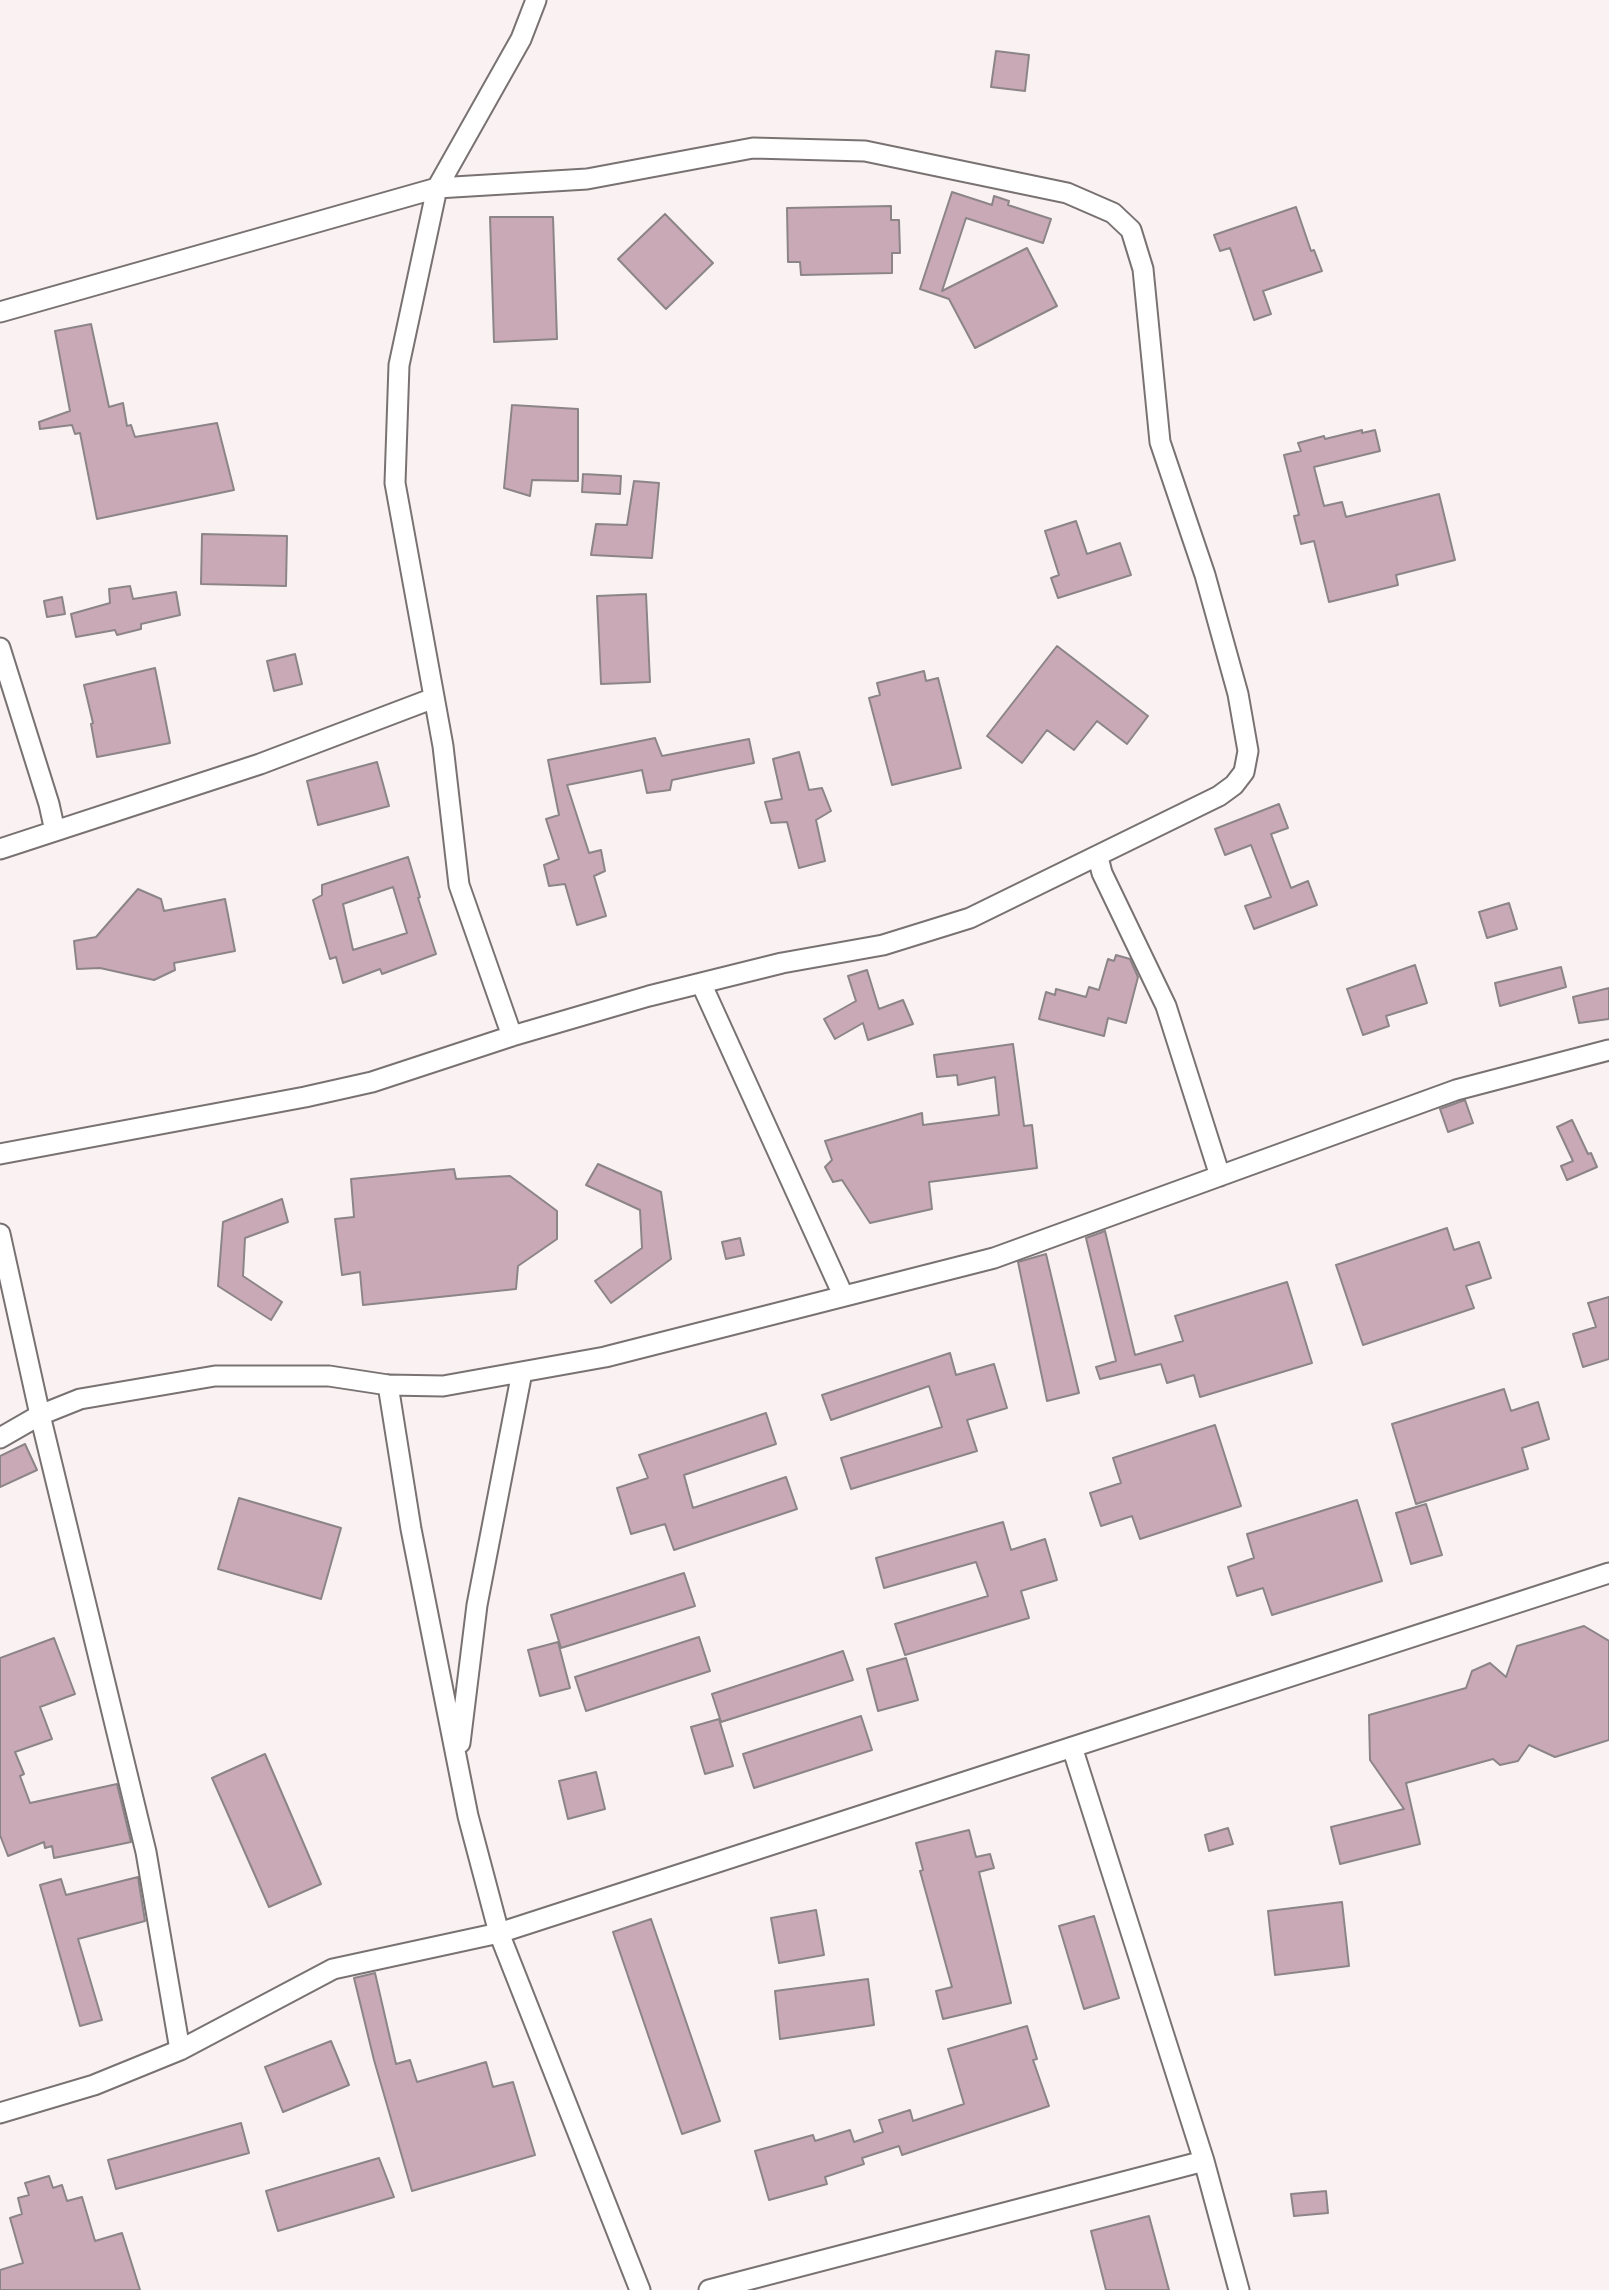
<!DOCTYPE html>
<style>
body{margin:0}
canvas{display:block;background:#faf2f2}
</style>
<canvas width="1609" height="2290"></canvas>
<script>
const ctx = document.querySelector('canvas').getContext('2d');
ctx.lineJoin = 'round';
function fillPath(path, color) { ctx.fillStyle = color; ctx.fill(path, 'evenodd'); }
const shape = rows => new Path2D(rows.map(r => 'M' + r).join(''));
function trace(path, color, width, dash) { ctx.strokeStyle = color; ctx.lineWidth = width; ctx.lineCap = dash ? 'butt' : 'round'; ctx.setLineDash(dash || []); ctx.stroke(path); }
const building = shape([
 [996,51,1029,55,1025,91,991,87,996,51],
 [952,192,992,205,994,196,1009,201,1008,205,1051,219,1043,243,966,218,942,291,1027,248,1057,306,975,348,949,299,920,289,952,192],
 [891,206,891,220,899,220,900,253,892,253,892,273,801,275,800,262,788,262,787,208,891,206],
 [1296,207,1311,251,1314,250,1322,271,1263,291,1271,314,1254,320,1230,248,1220,251,1214,235,1296,207],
 [665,214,713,263,666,309,618,259,665,214],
 [490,217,553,217,557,339,494,342,490,217],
 [91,324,109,407,123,403,127,426,131,425,135,437,217,423,234,490,97,519,80,433,75,434,72,425,40,429,39,422,70,411,55,331,91,324],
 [512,405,578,409,578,481,532,480,530,496,504,488,512,405],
 [1362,430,1362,433,1375,430,1380,451,1314,467,1324,506,1342,502,1346,517,1439,494,1455,560,1396,575,1398,585,1329,602,1314,541,1301,544,1294,516,1299,515,1284,455,1301,451,1298,443,1324,436,1325,439,1362,430],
 [583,474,621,476,620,494,582,492,583,474],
 [634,481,659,483,652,558,591,555,596,524,627,525,634,481],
 [1076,521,1087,554,1120,543,1131,575,1058,598,1051,578,1059,575,1045,531,1076,521],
 [202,534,287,536,286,586,201,584,202,534],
 [130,586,133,599,176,592,180,615,141,624,141,629,117,635,115,630,76,637,71,614,110,603,109,589,130,586],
 [646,594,650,682,601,684,597,596,646,594],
 [62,597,65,614,47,617,44,601,62,597],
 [1057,646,1148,716,1127,744,1097,721,1074,750,1047,730,1022,763,987,736,1057,646],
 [295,654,302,684,274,691,267,661,295,654],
 [155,668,170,743,97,757,91,724,93,723,84,685,155,668],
 [924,671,926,681,938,678,961,768,892,785,869,698,880,695,877,683,924,671],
 [655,738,662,756,749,739,754,763,672,780,670,790,647,793,642,770,567,785,589,853,601,850,605,871,594,876,606,916,577,925,565,884,549,886,544,865,559,859,546,819,559,815,548,760,655,738],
 [799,752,809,790,822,788,831,811,816,820,825,861,799,868,787,822,771,823,765,802,782,799,773,759,799,752],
 [377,762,389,806,318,825,307,781,377,762],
 [1279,804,1288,828,1271,834,1291,888,1308,881,1317,905,1254,929,1245,906,1271,897,1251,845,1225,855,1215,829,1279,804],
 [408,857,420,897,418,898,436,954,382,974,380,969,343,983,336,957,330,959,313,900,322,895,322,885,408,857],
 [393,887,407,933,353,950,343,904,393,887],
 [138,889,161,899,164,911,225,899,235,951,174,963,175,970,154,980,100,968,77,969,74,941,96,937,138,889],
 [1509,903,1517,929,1487,938,1479,912,1509,903],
 [1116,955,1130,959,1138,977,1126,1023,1108,1018,1104,1036,1039,1019,1046,992,1055,995,1056,989,1086,997,1089,987,1099,990,1108,959,1114,961,1116,955],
 [1415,965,1427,1003,1386,1016,1389,1026,1363,1035,1347,989,1415,965],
 [1561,967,1566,987,1500,1006,1495,983,1561,967],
 [867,970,879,1009,903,1000,913,1024,868,1040,863,1023,835,1039,824,1019,856,1001,848,976,867,970],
 [1609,988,1609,1019,1579,1023,1573,997,1609,988],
 [1013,1044,1024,1126,1032,1125,1037,1168,929,1182,932,1209,870,1223,842,1180,833,1182,825,1167,832,1160,825,1141,922,1113,923,1125,999,1115,995,1077,958,1085,957,1075,937,1077,934,1055,1013,1044],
 [1465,1100,1473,1123,1448,1132,1440,1109,1465,1100],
 [1572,1120,1588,1154,1591,1153,1597,1167,1567,1180,1561,1166,1573,1161,1557,1127,1572,1120],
 [598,1164,661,1192,671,1259,611,1303,595,1281,642,1248,640,1210,586,1185,598,1164],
 [454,1169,456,1179,510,1176,557,1211,557,1239,518,1266,516,1289,363,1305,360,1272,342,1275,335,1219,354,1217,351,1179,454,1169],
 [282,1199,288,1222,245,1238,243,1276,282,1302,271,1320,218,1286,223,1222,282,1199],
 [1447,1228,1454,1250,1479,1242,1491,1278,1466,1286,1474,1308,1363,1345,1336,1265,1447,1228],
 [1105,1231,1135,1355,1183,1341,1175,1316,1287,1282,1312,1363,1200,1397,1194,1375,1167,1383,1161,1364,1100,1379,1096,1367,1116,1361,1086,1238,1105,1231],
 [740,1238,744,1255,726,1259,722,1242,740,1238],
 [1046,1254,1079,1393,1047,1401,1018,1262,1046,1254],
 [1609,1297,1609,1359,1583,1367,1573,1334,1596,1327,1588,1303,1609,1297],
 [950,1353,956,1375,994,1364,1007,1408,967,1420,977,1451,851,1489,841,1458,942,1427,929,1386,831,1420,822,1395,950,1353],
 [1504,1389,1511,1411,1538,1402,1549,1439,1522,1448,1528,1469,1416,1504,1392,1424,1504,1389],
 [766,1413,776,1444,684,1475,693,1508,786,1477,797,1509,674,1550,665,1524,631,1534,617,1488,648,1478,639,1455,766,1413],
 [1215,1425,1241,1506,1140,1539,1132,1516,1101,1526,1090,1493,1121,1483,1113,1458,1215,1425],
 [25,1444,37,1470,0,1487,0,1456,25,1444],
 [239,1498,341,1528,321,1599,218,1569,239,1498],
 [1357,1500,1382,1581,1272,1615,1263,1588,1237,1596,1228,1567,1254,1558,1247,1534,1357,1500],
 [1426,1504,1442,1555,1411,1564,1396,1513,1426,1504],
 [1003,1522,1011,1550,1045,1539,1057,1580,1021,1591,1029,1618,905,1655,895,1624,988,1596,976,1562,884,1588,876,1558,1003,1522],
 [684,1573,695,1606,561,1648,551,1615,684,1573],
 [1584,1626,1609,1641,1609,1740,1555,1757,1529,1745,1518,1761,1500,1765,1493,1759,1406,1783,1420,1844,1340,1864,1331,1827,1404,1809,1370,1760,1369,1715,1466,1688,1472,1671,1490,1663,1506,1677,1517,1646,1584,1626],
 [699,1637,710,1671,586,1711,575,1677,699,1637],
 [54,1638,75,1694,40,1707,52,1739,15,1752,24,1774,20,1776,30,1803,117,1784,131,1842,54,1858,52,1846,45,1848,44,1842,8,1856,0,1835,0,1658,54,1638],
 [558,1642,570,1688,540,1696,528,1650,558,1642],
 [843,1651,853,1680,721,1722,712,1694,843,1651],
 [906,1658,918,1700,878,1711,867,1669,906,1658],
 [861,1716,872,1750,754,1788,743,1754,861,1716],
 [719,1719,733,1766,705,1774,691,1727,719,1719],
 [265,1754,321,1884,269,1907,212,1778,265,1754],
 [596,1772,605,1809,568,1819,559,1781,596,1772],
 [1228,1828,1233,1844,1209,1851,1205,1835,1228,1828],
 [969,1830,976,1857,990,1854,994,1868,979,1872,1011,2003,943,2019,936,1991,952,1987,920,1871,923,1870,916,1843,969,1830],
 [138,1877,145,1921,78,1939,102,2020,80,2026,40,1885,61,1879,66,1895,138,1877],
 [1342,1902,1349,1966,1275,1975,1268,1911,1342,1902],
 [816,1910,824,1955,779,1963,771,1918,816,1910],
 [1094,1916,1119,1998,1084,2009,1059,1926,1094,1916],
 [651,1919,720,2121,682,2134,613,1932,651,1919],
 [375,1973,396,2064,410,2060,417,2082,486,2062,493,2087,513,2082,535,2155,412,2191,374,2060,354,1978,375,1973],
 [868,1979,874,2025,780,2039,775,1991,868,1979],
 [1027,2026,1037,2059,1033,2060,1049,2106,902,2155,899,2146,862,2158,864,2164,825,2177,827,2184,769,2200,755,2151,813,2135,815,2141,850,2130,854,2142,883,2132,879,2120,910,2110,913,2121,964,2104,948,2049,1027,2026],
 [331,2041,349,2085,283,2112,265,2067,331,2041],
 [241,2123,249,2153,116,2189,108,2160,241,2123],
 [379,2158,394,2197,278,2231,266,2191,379,2158],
 [49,2176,53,2188,62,2185,67,2201,82,2197,95,2241,122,2233,140,2290,0,2290,0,2270,23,2263,10,2218,22,2214,18,2198,29,2195,25,2183,49,2176],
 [1326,2191,1328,2213,1294,2216,1291,2194,1326,2191],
 [1149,2216,1169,2290,1106,2290,1091,2231,1149,2216]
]);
const minor = shape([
 [0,312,437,188,587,179,753,148,865,151,1067,193,1113,213,1131,230,1143,269,1160,442,1205,575,1238,694,1248,751,1244,772,1234,785,1219,796,970,918,883,945,782,963,649,996,512,1036,372,1082,305,1097,0,1154],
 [0,648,49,804,55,831],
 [0,849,260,764,434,698],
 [1098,857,1102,873,1166,1006,1220,1176],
 [701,983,843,1295],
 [512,1036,459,885,443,746,395,483,399,365,437,188,521,39,536,0],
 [0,1234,40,1415,146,1852,180,2050],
 [388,1385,411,1529,468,1816,499,1933,640,2290],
 [0,1438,40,1415,80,1399,215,1376,329,1376,388,1385,443,1386,605,1357,994,1258,1456,1090,1609,1050],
 [460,1743,477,1605,522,1372],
 [1072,1747,1204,2161,1239,2290],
 [0,2113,94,2085,180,2050,333,1969,499,1933,1609,1573],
 [709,2290,1204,2161]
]);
fillPath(building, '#c9a9b6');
trace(building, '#8c8588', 2);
trace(minor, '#797272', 23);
trace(minor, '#fff', 19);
</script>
